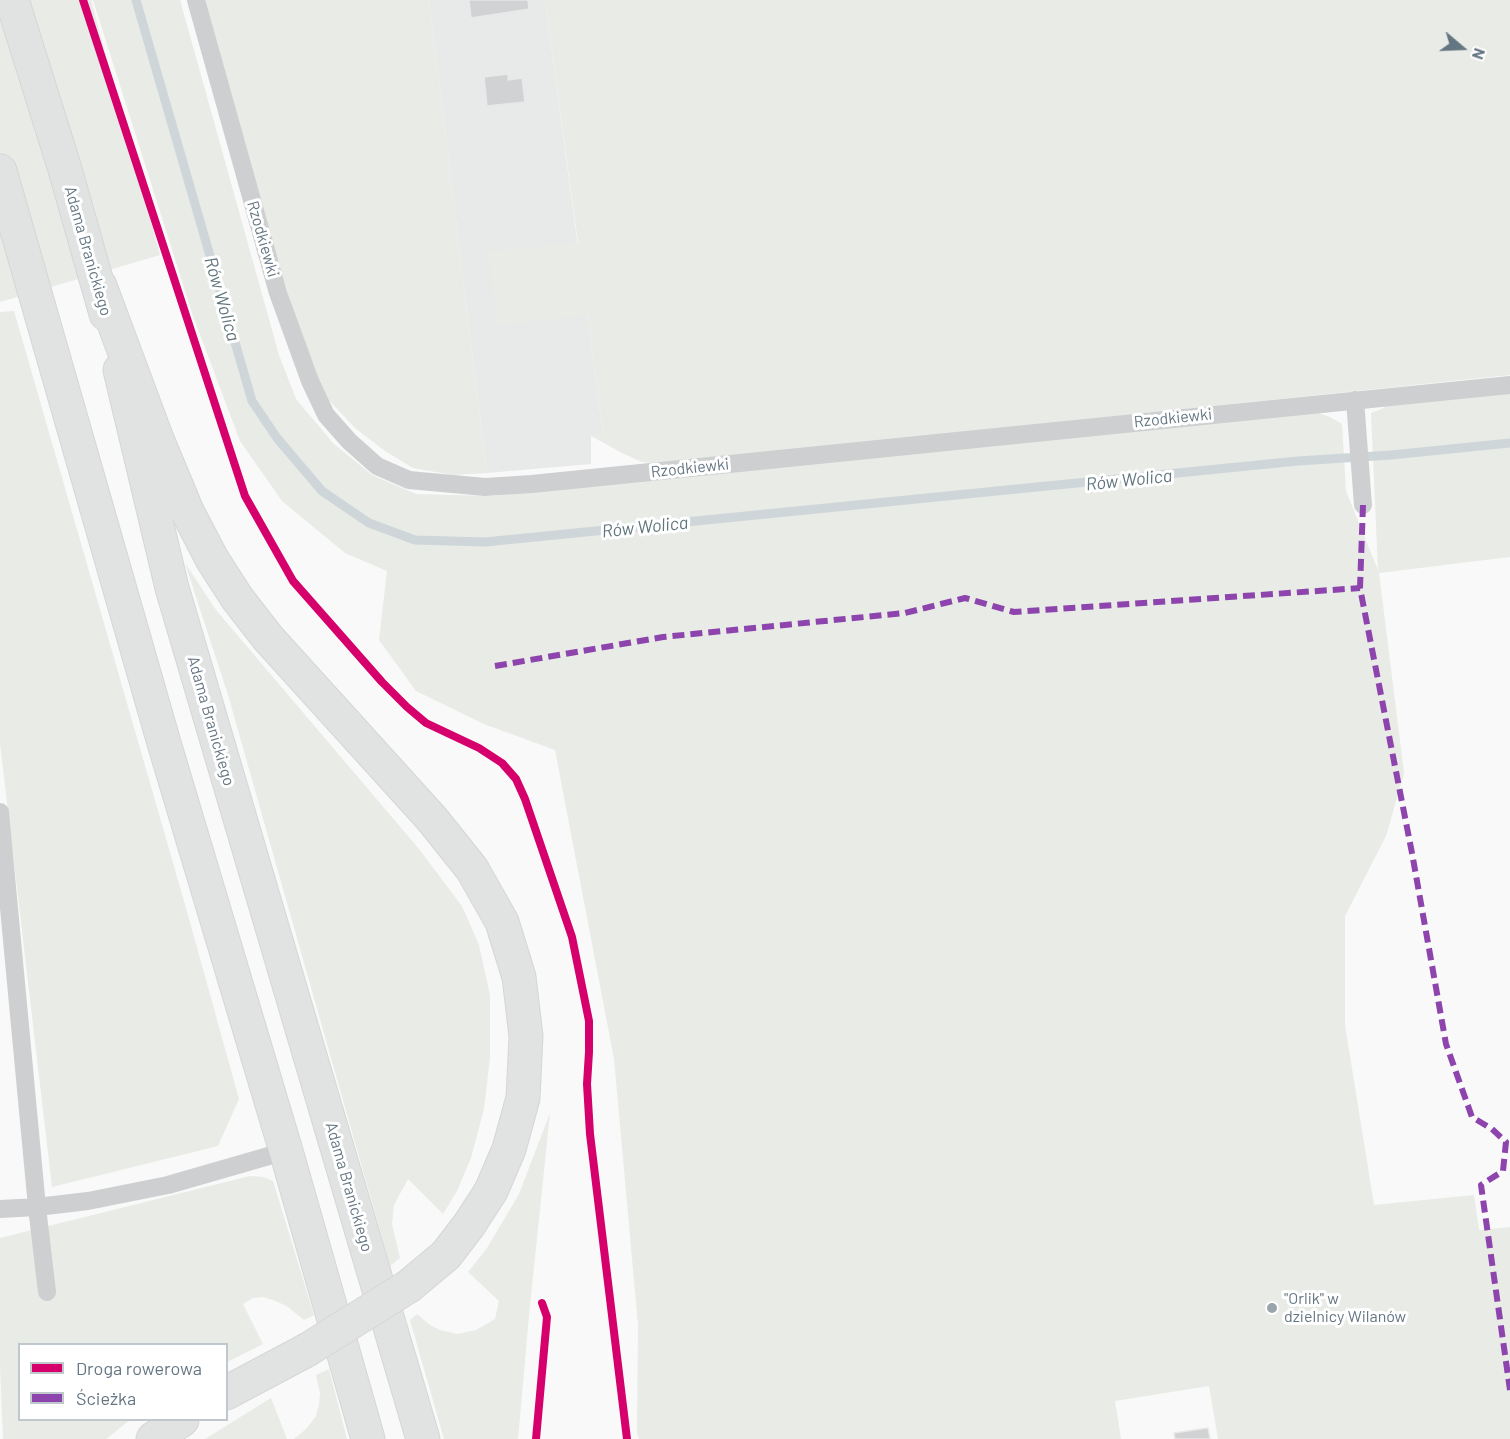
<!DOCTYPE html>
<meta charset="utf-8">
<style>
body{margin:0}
#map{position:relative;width:1510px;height:1439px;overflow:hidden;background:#f9f9f9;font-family:Barlow,sans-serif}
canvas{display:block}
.legend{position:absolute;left:18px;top:1343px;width:210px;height:78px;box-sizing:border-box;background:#fff;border:2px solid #c1c8cd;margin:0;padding:8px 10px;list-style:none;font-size:18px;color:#657683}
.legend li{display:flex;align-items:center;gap:12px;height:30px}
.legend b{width:30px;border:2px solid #c1c8cd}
.north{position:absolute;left:1432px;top:18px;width:60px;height:60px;-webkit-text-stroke:4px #fff;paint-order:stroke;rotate:109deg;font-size:16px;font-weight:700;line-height:24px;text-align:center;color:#657683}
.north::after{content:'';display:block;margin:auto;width:21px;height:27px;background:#657683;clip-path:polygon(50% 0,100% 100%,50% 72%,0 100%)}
</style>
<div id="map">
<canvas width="1510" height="1439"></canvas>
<ul class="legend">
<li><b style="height:8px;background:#d6006c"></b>Droga rowerowa</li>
<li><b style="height:8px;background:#8e44ad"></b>Ścieżka</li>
</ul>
<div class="north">N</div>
</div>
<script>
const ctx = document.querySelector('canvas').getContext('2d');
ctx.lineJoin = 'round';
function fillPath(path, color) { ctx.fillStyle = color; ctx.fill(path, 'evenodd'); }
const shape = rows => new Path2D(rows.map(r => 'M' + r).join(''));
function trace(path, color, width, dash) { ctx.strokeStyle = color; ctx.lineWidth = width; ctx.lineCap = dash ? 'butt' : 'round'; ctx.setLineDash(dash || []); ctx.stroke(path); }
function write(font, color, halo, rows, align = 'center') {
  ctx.font = font + ' Barlow,sans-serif'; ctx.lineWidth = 6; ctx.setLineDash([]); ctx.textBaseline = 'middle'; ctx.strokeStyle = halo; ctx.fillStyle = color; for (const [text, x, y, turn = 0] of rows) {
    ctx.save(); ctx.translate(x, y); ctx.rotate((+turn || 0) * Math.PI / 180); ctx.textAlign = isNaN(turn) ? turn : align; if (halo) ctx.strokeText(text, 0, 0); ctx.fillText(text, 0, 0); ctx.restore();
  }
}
const built = shape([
 [429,0,545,0,603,434,591,436,591,464,487,473]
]);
const green = shape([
 [22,0,91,0,160,255,0,302,0,13],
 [93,0,180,0,279,355,296,399,333,443,372,475,416,494,493,496,1313,411,1330,417,1342,424,1346,491,1378,570,1371,413,1384,408,1385,403,1510,392,1510,557,1379,573,1404,773,1386,836,1345,916,1345,1025,1374,1205,1474,1195,1479,1230,1510,1227,1510,1439,1218,1439,1209,1386,1115,1401,1121,1439,639,1439,637,1433,638,1325,614,1059,555,750,484,724,416,691,379,640,387,571,345,553,282,501,240,441,193,316],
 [205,0,429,0,487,473,453,475,413,468,385,451,355,428,324,395,299,331,264,216],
 [545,0,1510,0,1510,375,722,457,653,463,642,462,622,453,591,436,603,433,587,315,497,326,488,251,578,243],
 [14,311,186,908,239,1099,218,1146,52,1187,0,743,0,312],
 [185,563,216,610,419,849,462,906,479,945,490,995,490,1057,484,1109,471,1158,457,1191,443,1214,408,1179,394,1205,392,1224,400,1258,390,1266,228,695],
 [550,1113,530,1305,518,1439,444,1439,410,1320,417,1314,430,1325,440,1330,457,1334,476,1330,495,1319,499,1301,468,1272,487,1248,519,1194],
 [250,1176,263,1177,273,1181,314,1315,304,1320,288,1307,276,1301,263,1297,253,1298,243,1304,263,1344,227,1362,226,1344,20,1344,20,1420,130,1420,106,1439,3,1439,0,1366,0,1238],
 [329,1369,347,1439,294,1439,307,1428,316,1416,319,1405,320,1393,316,1375],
 [271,1398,287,1439,205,1439]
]);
const stream = shape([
 [136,0,252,401,277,438,322,491,369,523,415,540,485,542,1298,461,1391,455,1510,443]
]);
const building = shape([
 [469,0,528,0,529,9,471,18,469,0],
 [508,74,508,80,522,78,525,102,487,106,484,77,508,74],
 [1208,1428,1210,1439,1175,1439,1174,1433,1208,1428]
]);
const lane = shape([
 [196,0,278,293,310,381,326,415,349,441,377,466,409,480,485,487,532,484,1510,385],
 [1355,400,1363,505],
 [0,812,37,1207,47,1292],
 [0,1209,37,1207,88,1201,168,1185,286,1151]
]);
const secondary = shape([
 [12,0,64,166,106,314],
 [0,171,164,743,286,1151,368,1439],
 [120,370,172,588,423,1439]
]);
const highway = shape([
 [100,286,157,439,187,511,212,559,237,598,268,638,432,819,472,869,502,922,519,977,526,1036,523,1098,509,1149,491,1191,469,1225,446,1255,409,1286],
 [226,1393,307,1350],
 [153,1439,182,1420]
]);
const highwayBridge = shape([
 [307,1350,409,1286]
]);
const quiet = shape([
 [1363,505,1360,588,1412,853,1446,1044,1472,1117,1492,1129,1506,1142,1503,1171,1481,1185,1510,1390],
 [495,666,663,637,905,613,965,598,1014,612,1360,588]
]);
const cycleway = shape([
 [83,0,245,496,293,581,382,682,407,707,426,723,479,748,502,763,516,779,525,799,572,937,589,1021,589,1052,587,1084,590,1134,627,1439],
 [536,1439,547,1317,542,1303]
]);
const markers = [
 [1272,1308,6,"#99a4ac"]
];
const streetNames = [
 ["Rzodkiewki",263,239,74],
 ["Adama Branickiego",88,251,74],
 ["Rzodkiewki",1173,418,-6],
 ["Rzodkiewki",690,468,-6],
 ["Adama Branickiego",211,721,74],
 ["Adama Branickiego",349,1187,74]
];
const poiNames = [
 ["\"Orlik\" w",1284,1299],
 ["dzielnicy Wilanów",1284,1317]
];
const waterNames = [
 ["Rów Wolica",222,299,74],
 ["Rów Wolica",1129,480,-6],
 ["Rów Wolica",645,527,-6]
];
fillPath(built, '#e8e9e9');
fillPath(green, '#e8ebe6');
trace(stream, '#ced6d9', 9);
fillPath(building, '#d0d2d3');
trace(building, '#e8e8e8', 1.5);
trace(secondary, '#d5d6d7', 35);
trace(highway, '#d5d6d6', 35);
trace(lane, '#cecfd0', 18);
trace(secondary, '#e1e2e2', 33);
trace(highway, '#e1e2e2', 33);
trace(highwayBridge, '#d5d6d6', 35, []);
trace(highwayBridge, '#e1e2e2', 33);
trace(quiet, '#8e44ad', 6, [12, 6]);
trace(cycleway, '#d6006c', 8);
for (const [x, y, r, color] of markers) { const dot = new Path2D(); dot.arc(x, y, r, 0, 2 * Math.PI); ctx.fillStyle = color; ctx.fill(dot); trace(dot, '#fff', 2); }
write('16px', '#657683', '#fff', streetNames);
write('16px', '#657683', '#fff', poiNames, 'left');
write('italic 18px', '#60757c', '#fff', waterNames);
</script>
